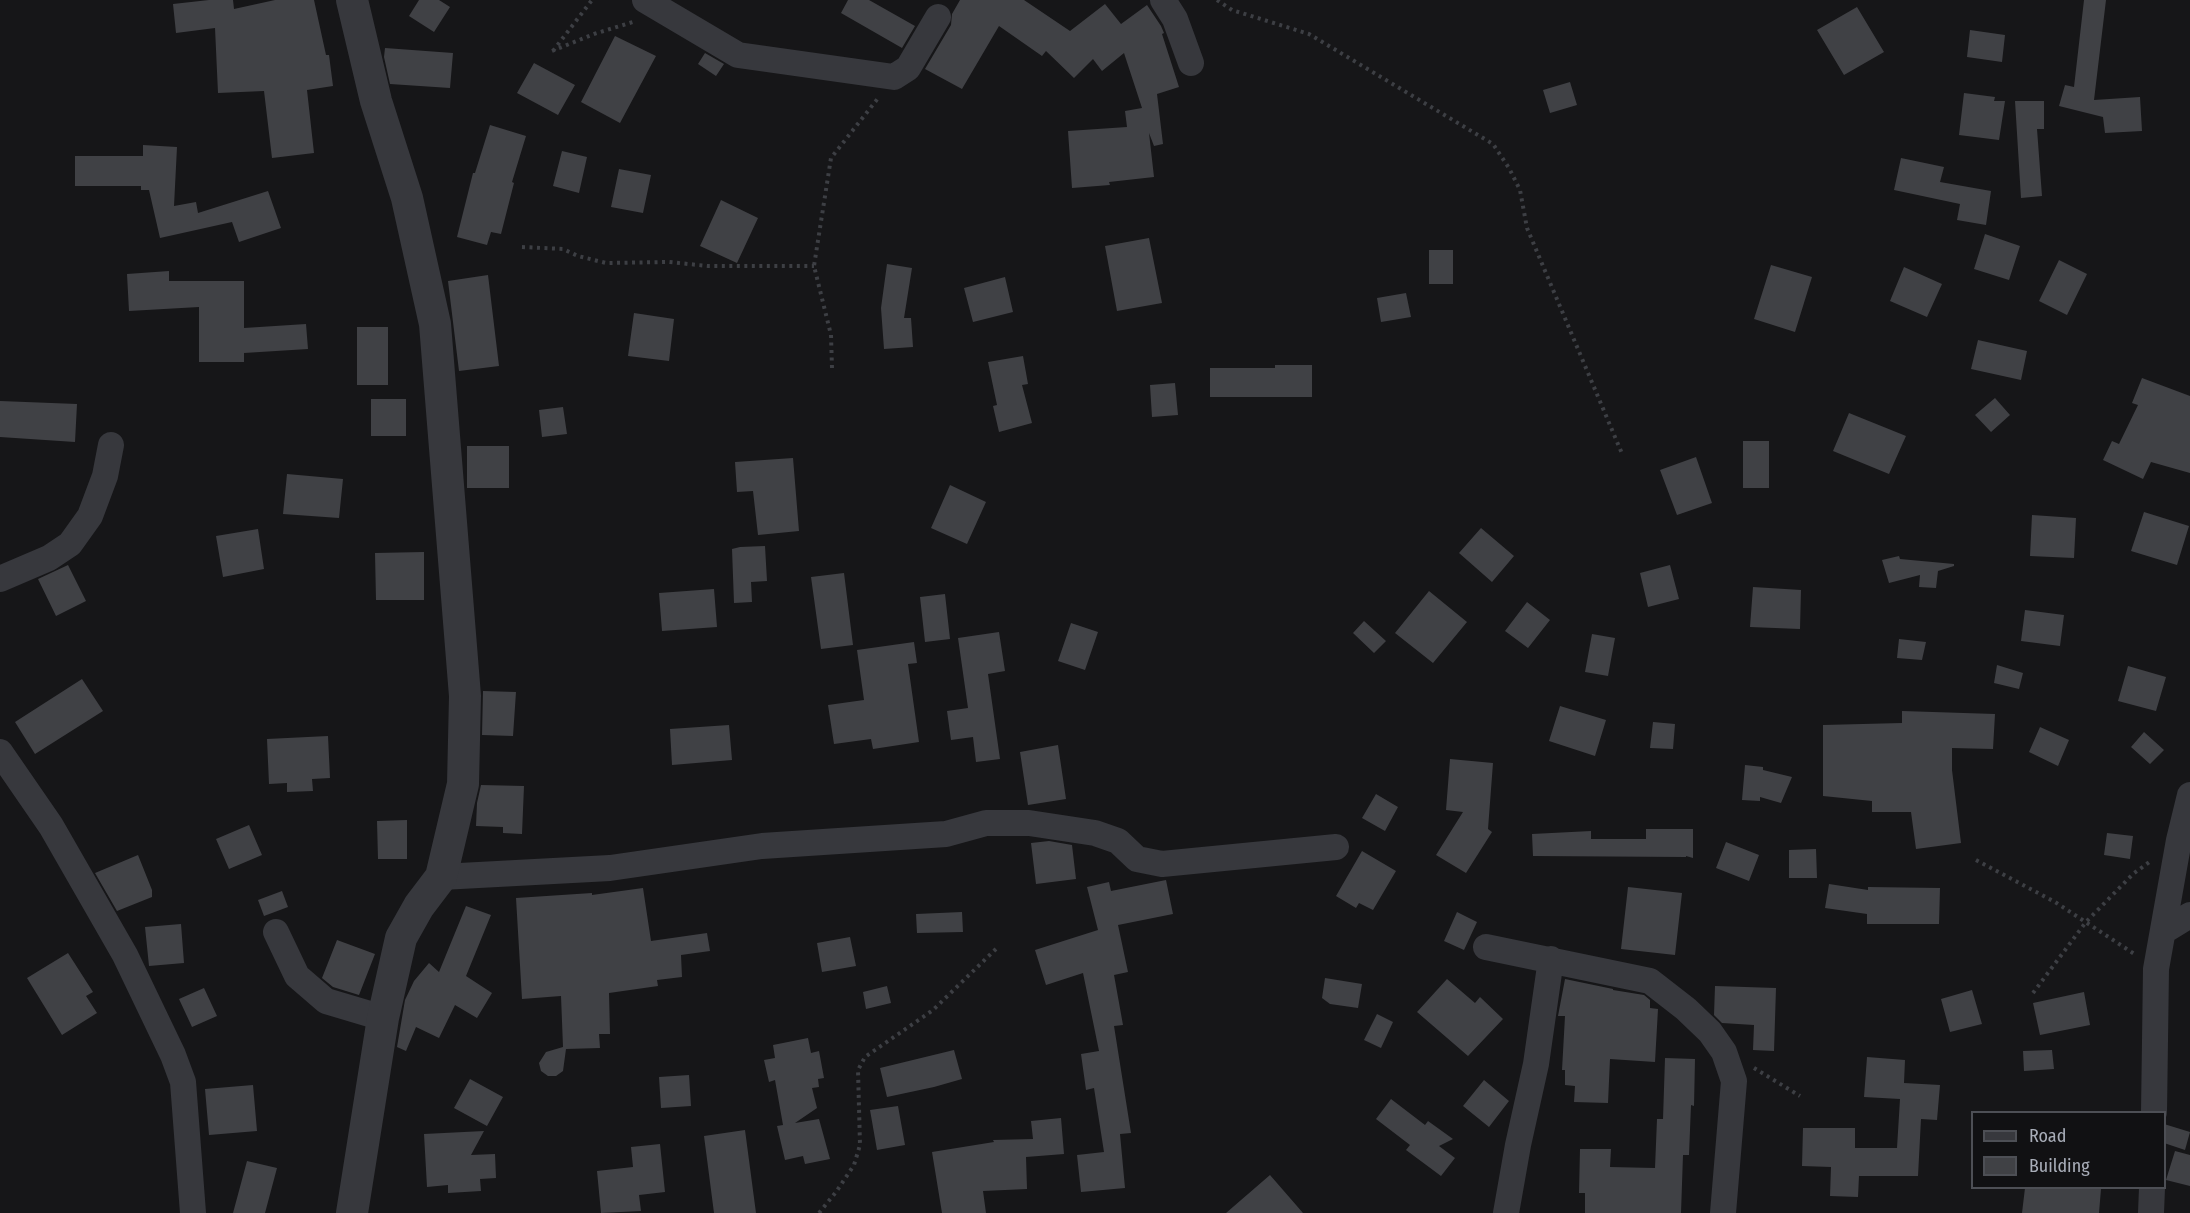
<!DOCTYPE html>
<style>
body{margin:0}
#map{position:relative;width:2190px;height:1213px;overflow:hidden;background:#161618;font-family:"Fira Sans Condensed",sans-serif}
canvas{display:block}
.legend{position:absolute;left:1971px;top:1111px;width:195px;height:78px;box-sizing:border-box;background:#111113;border:2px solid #4d4f55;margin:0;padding:8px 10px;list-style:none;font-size:18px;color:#a8adb8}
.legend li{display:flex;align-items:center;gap:12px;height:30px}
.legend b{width:30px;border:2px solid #4d4f55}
</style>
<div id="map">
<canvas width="2190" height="1213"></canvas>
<ul class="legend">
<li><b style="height:8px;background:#37383d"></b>Road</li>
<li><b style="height:16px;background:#404145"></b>Building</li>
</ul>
</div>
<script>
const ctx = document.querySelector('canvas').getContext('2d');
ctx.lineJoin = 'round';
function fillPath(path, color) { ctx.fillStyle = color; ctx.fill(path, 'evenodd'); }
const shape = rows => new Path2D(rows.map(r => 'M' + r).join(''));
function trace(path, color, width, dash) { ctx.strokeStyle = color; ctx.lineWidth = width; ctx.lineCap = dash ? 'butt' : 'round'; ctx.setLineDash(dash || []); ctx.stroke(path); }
const building = shape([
 [209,0,233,0,234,9,275,0,314,0,326,55,329,55,333,86,307,90,314,153,272,158,264,91,218,93,215,28,176,33,173,4],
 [419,0,439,0,450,7,434,32,409,16],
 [848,0,869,0,915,26,902,48,841,13],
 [960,0,1024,0,1070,31,1105,4,1121,24,1147,5,1161,26,1164,33,1162,34,1179,87,1157,94,1163,144,1154,146,1149,133,1154,177,1109,182,1110,185,1072,188,1068,131,1127,127,1125,111,1142,108,1124,53,1102,71,1093,59,1074,78,1046,51,1042,56,999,26,962,89,925,69,951,25,952,14],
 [2084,0,2106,0,2094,100,2140,97,2142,131,2105,133,2103,117,2059,106,2065,85,2074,87],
 [1857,7,1884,52,1844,75,1817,30],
 [1970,30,2005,35,2002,62,1967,57],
 [615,36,656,56,620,123,581,102],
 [385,48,453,53,450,88,390,84,384,57],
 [705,53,724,64,716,76,698,64],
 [534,63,575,85,558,115,517,93],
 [1570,82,1577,105,1550,113,1543,90],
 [1964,93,1995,97,1994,101,2005,101,1999,140,1959,135],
 [2015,101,2044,101,2044,129,2037,129,2042,196,2021,198],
 [490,125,526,136,512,182,514,183,501,234,491,232,487,245,457,237,473,173,475,173],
 [143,145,177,147,174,206,196,202,198,213,268,191,281,228,239,242,232,222,160,238,149,190,141,190,141,186,75,186,75,156,143,156],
 [562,151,587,157,579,193,553,186],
 [1901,158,1944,167,1940,182,1991,191,1986,225,1957,220,1960,204,1894,190],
 [619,169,651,175,643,213,611,207],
 [721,200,758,218,737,263,700,246],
 [1985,234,2020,246,2009,280,1974,269],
 [1149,238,1162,303,1117,311,1105,246],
 [1429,250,1453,250,1453,284,1429,284],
 [2059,260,2087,274,2067,315,2039,301],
 [887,264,912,268,904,318,911,318,913,347,884,349,881,308],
 [1771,265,1812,277,1795,332,1754,319],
 [1904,267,1942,284,1927,317,1890,301],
 [169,271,169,281,244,281,244,328,306,324,308,349,244,353,244,362,199,362,199,307,129,311,127,274],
 [488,275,499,366,459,371,448,281],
 [1005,277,1013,312,973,322,964,288],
 [1406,293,1411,317,1381,322,1377,298],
 [634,313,674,319,669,361,628,356],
 [357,327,388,327,388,385,357,385],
 [1978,340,2027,351,2021,380,1971,369],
 [1023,356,1028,384,1022,385,1032,423,999,432,993,406,997,405,988,362],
 [1275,365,1312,365,1312,397,1210,397,1210,368,1275,368],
 [2142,378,2190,396,2190,473,2151,462,2143,479,2103,460,2112,441,2119,444,2138,405,2132,403],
 [1175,383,1178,415,1152,417,1150,385],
 [1995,398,2010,415,1991,432,1975,415],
 [371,399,406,399,406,436,371,436],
 [0,401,77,404,75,442,0,437],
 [563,407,567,434,542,437,539,410],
 [1849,413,1906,436,1889,474,1833,451],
 [1743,441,1769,441,1769,488,1743,488],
 [467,446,509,446,509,488,467,488],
 [1696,457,1712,503,1677,515,1660,470],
 [793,458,799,531,758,535,753,491,737,492,735,462],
 [287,474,343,479,339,518,283,514],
 [950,485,986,502,967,544,931,528],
 [2144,512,2189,526,2177,565,2131,551],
 [2032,515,2076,518,2074,558,2030,556],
 [1481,528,1514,556,1492,582,1459,553],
 [258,529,264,569,223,577,216,536],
 [765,546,767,581,751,582,752,602,734,603,732,549,740,547],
 [424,552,424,600,376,600,375,553],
 [1899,556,1900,559,1954,564,1954,566,1938,571,1936,588,1919,587,1920,575,1889,583,1882,560],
 [68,565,86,601,56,616,38,579],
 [1670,565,1679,599,1648,607,1640,573],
 [844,573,853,645,821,649,811,577],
 [1753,587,1801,590,1800,629,1750,627],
 [714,589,717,627,662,631,659,593],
 [1429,591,1467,622,1433,663,1395,633],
 [945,594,950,639,925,642,920,597],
 [1527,602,1550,620,1528,648,1505,631],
 [2025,610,2064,615,2060,646,2021,641],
 [1364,621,1386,641,1374,653,1353,633],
 [1071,623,1098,632,1085,670,1058,661],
 [999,632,1005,671,988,674,1000,759,976,762,973,737,951,740,947,711,968,708,958,638],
 [1592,634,1615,638,1608,676,1585,672],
 [1899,639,1926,642,1922,660,1897,658],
 [914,642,917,663,908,664,919,742,873,749,871,739,834,744,828,705,864,700,857,650],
 [1997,665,2023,673,2019,689,1994,683],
 [2128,666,2166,677,2156,711,2118,701],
 [82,679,103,711,35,754,15,722],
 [483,691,516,692,513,736,482,735],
 [1560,706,1606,720,1595,756,1549,741],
 [1902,711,1995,714,1993,749,1952,748,1952,770,1961,843,1916,849,1911,812,1872,812,1872,801,1823,796,1823,725,1902,723],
 [1653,722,1675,724,1673,749,1650,748],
 [729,725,732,760,672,765,670,729],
 [2040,727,2069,740,2058,766,2029,752],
 [2144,732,2164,750,2150,764,2131,747],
 [328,736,330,778,312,779,313,791,287,792,287,783,269,784,267,739],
 [1058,745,1066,799,1028,805,1020,752],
 [1450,759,1493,763,1488,829,1492,832,1466,873,1436,855,1463,812,1446,810],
 [1745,765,1763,767,1763,770,1792,777,1781,803,1760,797,1760,801,1742,800],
 [481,785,524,786,522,834,503,833,503,827,476,826,477,803],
 [1376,794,1398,807,1385,831,1362,818],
 [407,820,407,859,378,859,377,821],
 [249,825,262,855,229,869,216,839],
 [1646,829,1693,829,1693,858,1686,856,1686,857,1533,856,1532,834,1591,831,1591,839,1646,839],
 [2107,833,2133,836,2130,859,2104,855],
 [1049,841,1072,845,1076,879,1036,884,1031,843],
 [1726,842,1759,855,1749,881,1716,868],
 [1816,849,1817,878,1789,878,1789,850],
 [1362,851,1396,871,1373,910,1359,903,1356,908,1336,896],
 [138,855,152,890,152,897,117,911,95,873],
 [1166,880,1173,914,1118,925,1128,972,1114,975,1123,1025,1114,1026,1131,1133,1120,1134,1125,1188,1081,1192,1077,1155,1104,1152,1094,1088,1086,1090,1081,1054,1099,1051,1083,973,1046,985,1035,950,1098,930,1087,887,1109,882,1111,891],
 [1829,884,1868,890,1868,887,1940,888,1939,924,1867,924,1867,914,1825,908],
 [1628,887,1682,893,1675,955,1621,949],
 [643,888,651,941,707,933,710,951,681,955,682,977,657,980,658,986,609,993,610,1034,599,1034,600,1048,566,1049,563,1071,556,1076,548,1076,541,1071,539,1063,546,1052,563,1047,561,996,522,999,516,898,592,893,592,895],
 [282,891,288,907,264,916,258,900],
 [466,906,491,915,466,976,492,993,477,1018,455,1005,439,1038,416,1027,406,1051,397,1047,405,1000,414,981,429,963,439,972],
 [962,912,963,932,917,933,916,914],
 [1457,912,1477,922,1464,950,1444,941],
 [181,924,184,963,149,966,145,927],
 [850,937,856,966,822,972,817,943],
 [337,940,375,954,359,995,333,987,322,978],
 [68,953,93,992,86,996,97,1013,62,1035,27,978],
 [1325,978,1362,984,1358,1008,1330,1004,1322,998],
 [1447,979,1475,1003,1480,997,1503,1019,1468,1056,1417,1012],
 [1565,979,1613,989,1613,990,1644,995,1650,1000,1650,1008,1658,1009,1655,1062,1610,1059,1608,1103,1574,1102,1575,1086,1565,1085,1565,1070,1562,1070,1565,1016,1558,1016],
 [887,986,891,1003,866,1009,863,992],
 [1715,986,1776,988,1774,1051,1753,1050,1754,1025,1722,1023,1714,1015],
 [204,988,217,1016,192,1027,179,999],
 [1972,990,1982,1024,1950,1032,1941,999],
 [2084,992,2090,1025,2040,1035,2033,1003],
 [1377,1014,1393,1022,1381,1048,1364,1040],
 [808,1038,811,1053,819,1051,824,1078,818,1079,819,1087,812,1088,817,1108,795,1123,819,1119,830,1159,805,1164,803,1156,785,1160,777,1126,783,1125,775,1080,769,1082,764,1060,775,1058,773,1045],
 [954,1050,962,1079,934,1087,887,1097,880,1068],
 [2052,1050,2054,1069,2024,1071,2023,1051],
 [1867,1057,1905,1060,1904,1083,1940,1085,1937,1120,1921,1119,1918,1176,1859,1176,1858,1197,1830,1196,1831,1167,1802,1166,1803,1128,1855,1128,1855,1148,1897,1148,1900,1099,1864,1097],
 [1665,1058,1695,1059,1694,1106,1691,1105,1689,1155,1683,1155,1681,1213,1585,1213,1585,1193,1579,1193,1580,1149,1611,1149,1610,1167,1655,1168,1657,1119,1663,1119],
 [689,1075,691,1106,661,1108,659,1077],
 [470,1079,503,1097,487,1126,454,1108],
 [1484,1080,1509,1101,1489,1127,1463,1106],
 [253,1085,257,1131,209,1135,205,1089],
 [1391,1099,1425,1125,1428,1121,1453,1139,1439,1146,1455,1158,1441,1176,1406,1150,1410,1145,1376,1119],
 [898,1106,905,1145,877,1150,870,1110],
 [1061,1118,1064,1154,1026,1157,1027,1189,983,1191,986,1213,942,1213,932,1152,994,1142,993,1140,1033,1139,1031,1121],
 [2164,1124,2190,1132,2185,1150,2164,1143],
 [745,1130,756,1213,714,1213,704,1136],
 [484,1131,471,1155,495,1154,496,1178,480,1179,481,1191,448,1193,448,1185,427,1187,424,1134],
 [660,1144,665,1192,639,1195,641,1211,601,1213,597,1171,633,1167,631,1147],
 [2175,1151,2190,1155,2190,1186,2166,1180],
 [247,1161,277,1168,265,1213,233,1213],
 [1270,1175,1303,1213,1226,1213],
 [2025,1188,2101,1189,2099,1213,2022,1213]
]);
const path = shape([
 [1217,0,1232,10,1309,34,1493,144,1509,168,1520,190,1527,228,1623,456],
 [552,51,594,34,636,21],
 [553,51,592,0],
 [522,247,563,249,578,256,606,263,669,262,708,266,814,266],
 [832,368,831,335,814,266,831,158,879,97],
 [1976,860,2055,902,2136,955],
 [2033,993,2086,922,2133,874,2152,860],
 [1754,1068,1800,1096],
 [819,1213,836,1192,854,1165,860,1145,858,1070,865,1057,933,1010,999,946]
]);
const minor = shape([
 [645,0,738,55,894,77,908,68,938,17],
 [1163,0,1175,19,1191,63],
 [0,579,49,558,70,544,90,516,105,476,111,445],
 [0,752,51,826,125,955,173,1055,183,1082,193,1213],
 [441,877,610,868,762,846,946,834,986,823,1029,823,1095,833,1118,841,1137,859,1162,864,1336,847],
 [2164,931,2190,915],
 [276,932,297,976,326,1001,383,1018],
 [1486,947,1650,981,1686,1009,1710,1032,1724,1052,1734,1081,1723,1213],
 [2154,1112,2156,969,2179,840,2190,795],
 [1506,1213,1518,1145,1536,1064,1551,959],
 [2151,1213,2152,1188]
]);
const tertiary = shape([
 [352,0,376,101,407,198,435,324,465,696,463,784,441,877,419,906,401,938,383,1018,352,1213]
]);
fillPath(building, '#404145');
trace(path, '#3d3f44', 4, [3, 4.5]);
trace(minor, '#37383d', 26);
trace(tertiary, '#37383d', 32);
</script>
